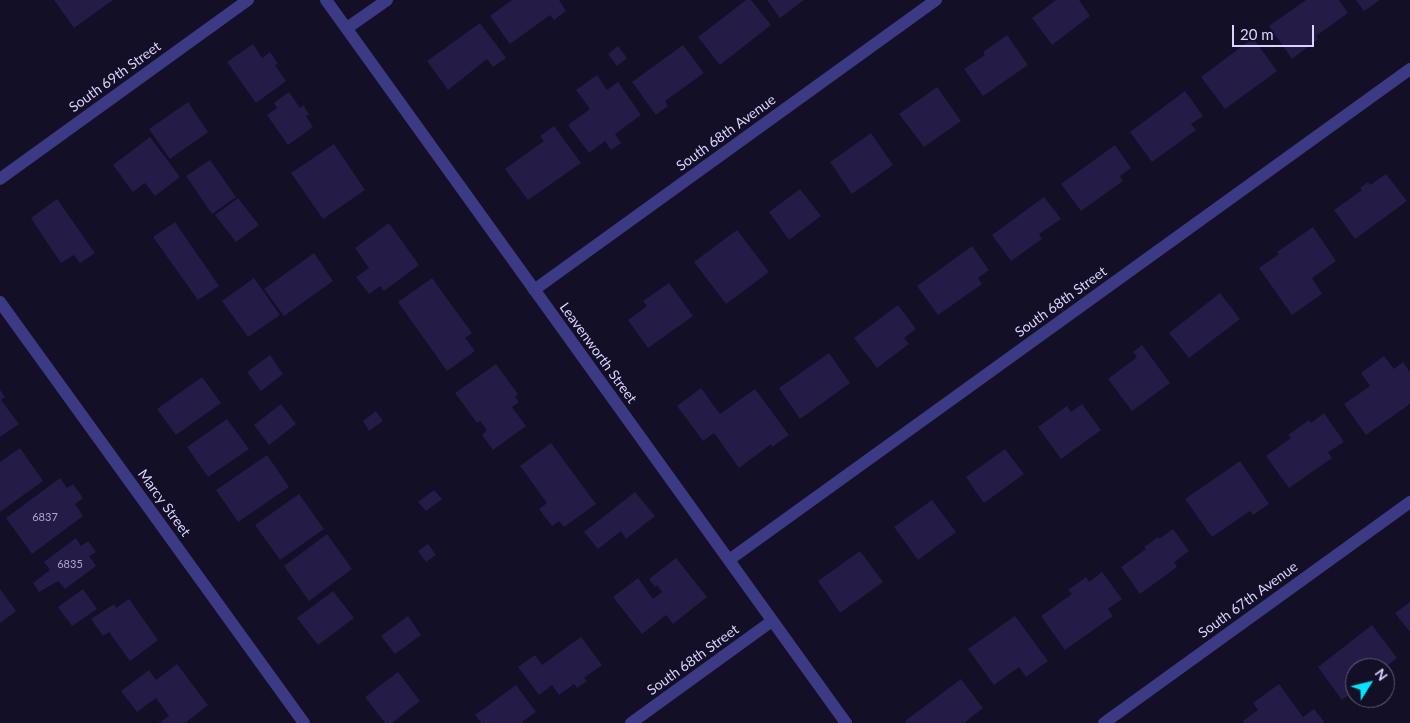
<!DOCTYPE html>
<style>
body{margin:0}
#map{position:relative;width:1410px;height:723px;overflow:hidden;background:#130f26;font-family:Lato,sans-serif}
canvas{display:block}
.north{position:absolute;left:1345px;top:658px;width:50px;height:50px;box-sizing:border-box;background:#130f26;border:1px solid #625e7d;border-radius:50%;rotate:54deg;font-size:14px;font-weight:700;line-height:20px;text-align:center;color:#d9d4ff}
.north::after{content:'';display:block;margin:auto;width:18px;height:22px;background:#00e5ff;clip-path:polygon(50% 0,100% 100%,50% 72%,0 100%)}
.scale{position:absolute;left:1232px;top:25px;width:82px;height:22px;box-sizing:border-box;border:2px solid #d9d4ff;border-top:0;padding-left:6px;font-size:15px;line-height:18px;white-space:nowrap;color:#d9d4ff;-webkit-text-stroke:4px #130f26;paint-order:stroke}
</style>
<div id="map">
<canvas width="1410" height="723"></canvas>
<div class="north">N</div>
<div class="scale">20 m</div>
</div>
<script>
const ctx = document.querySelector('canvas').getContext('2d');
ctx.lineJoin = 'round';
function fillPath(path, color) { ctx.fillStyle = color; ctx.fill(path, 'evenodd'); }
const shape = rows => new Path2D(rows.map(r => 'M' + r).join(''));
function trace(path, color, width, dash) { ctx.strokeStyle = color; ctx.lineWidth = width; ctx.lineCap = dash ? 'butt' : 'round'; ctx.setLineDash(dash || []); ctx.stroke(path); }
function write(font, color, halo, rows, align = 'center') {
  ctx.font = font + ' Lato,sans-serif'; ctx.lineWidth = 4; ctx.setLineDash([]); ctx.textBaseline = 'middle'; ctx.strokeStyle = halo; ctx.fillStyle = color; for (const [text, x, y, turn = 0] of rows) {
    ctx.save(); ctx.translate(x, y); ctx.rotate((+turn || 0) * Math.PI / 180); ctx.textAlign = isNaN(turn) ? turn : align; if (halo) ctx.strokeText(text, 0, 0); ctx.fillText(text, 0, 0); ctx.restore();
  }
}
const building = shape([
 [54,0,113,0,74,28],
 [512,0,559,0,566,11,554,20,550,15,510,44,490,16],
 [746,0,751,0,771,25,720,65,698,37],
 [767,0,804,0,780,18],
 [1056,0,1079,0,1090,16,1052,45,1032,18],
 [1306,0,1339,0,1348,13,1316,36,1318,39,1292,59,1269,26],
 [1356,0,1380,0,1364,11],
 [480,23,506,58,493,67,487,59,448,90,427,61],
 [1007,35,1028,65,983,96,964,69,985,55,983,52],
 [1253,38,1277,71,1225,109,1201,77],
 [253,44,262,58,270,52,278,64,275,65,286,81,256,103,227,62],
 [683,45,704,73,665,101,668,106,656,115,632,82],
 [618,46,627,58,617,66,608,54],
 [597,75,607,90,618,82,641,115,615,134,621,143,611,150,605,141,589,153,568,125,590,109,576,90],
 [937,87,961,121,924,147,899,114],
 [1185,91,1203,116,1191,124,1196,130,1152,162,1130,132],
 [289,92,300,108,303,105,309,114,306,116,313,127,288,145,267,115,277,108,274,103],
 [188,102,208,132,170,159,149,129],
 [554,126,581,163,528,200,505,169,544,141,540,136],
 [871,133,893,165,852,194,830,162],
 [150,137,180,177,155,196,145,183,133,192,113,165],
 [334,144,365,190,323,219,291,173],
 [1115,145,1131,168,1120,176,1123,181,1081,211,1061,184],
 [210,160,236,197,212,214,186,176],
 [1386,174,1407,201,1355,239,1334,210,1362,190,1360,188,1368,182,1370,185],
 [800,189,821,216,789,240,769,212],
 [1044,197,1061,219,1039,234,1042,239,1011,261,992,235],
 [238,198,259,225,236,242,215,215],
 [57,199,95,253,80,263,74,255,61,263,31,218],
 [175,222,219,286,198,300,153,237],
 [389,223,419,265,384,291,380,286,369,294,356,277,369,268,355,248],
 [1313,227,1336,261,1312,278,1322,294,1292,315,1259,268,1279,254,1277,252],
 [737,230,769,272,726,304,694,262],
 [972,246,989,270,978,278,982,284,938,315,917,286],
 [314,253,333,281,284,316,264,289],
 [254,278,280,315,248,337,222,301],
 [432,278,472,333,465,338,475,351,447,371,398,302],
 [669,283,693,316,648,348,628,320,647,306,643,301],
 [1220,293,1240,319,1189,358,1169,333],
 [898,305,916,329,904,338,909,344,877,368,854,338],
 [1142,345,1170,383,1132,411,1108,379,1137,357,1133,352],
 [829,353,850,383,800,419,779,388],
 [270,355,283,374,261,391,247,372],
 [1384,356,1394,369,1403,362,1410,372,1410,404,1366,435,1344,404,1370,386,1361,373],
 [496,364,518,394,515,397,519,402,512,407,526,426,493,450,482,435,487,430,480,421,477,423,455,393],
 [202,377,221,403,176,435,157,409],
 [701,388,720,414,755,389,789,435,772,447,771,444,739,468,714,433,703,441,677,406],
 [0,390,5,397,1,400,19,424,0,437],
 [281,404,296,424,269,445,254,425],
 [1082,404,1101,430,1061,459,1038,427,1067,406,1071,412],
 [376,411,383,421,369,431,363,421],
 [1324,413,1344,442,1328,452,1332,458,1289,488,1266,456,1291,438,1288,435,1309,420,1311,423],
 [227,419,249,449,208,477,187,447],
 [551,443,596,504,564,527,559,521,552,526,539,509,547,503,520,466],
 [20,448,43,481,0,512,0,462],
 [1005,449,1024,474,984,503,966,477],
 [267,455,289,487,238,522,216,490],
 [1240,461,1269,504,1253,515,1250,511,1212,537,1185,499],
 [60,478,67,488,73,484,83,498,75,504,83,516,32,554,6,518],
 [434,490,442,499,426,511,418,502],
 [635,492,655,516,626,539,621,531,598,549,584,532],
 [299,494,324,529,280,560,255,525],
 [932,500,956,532,918,560,894,527],
 [1173,529,1189,551,1174,562,1177,567,1140,594,1121,567,1146,549,1144,547,1158,537,1159,539],
 [327,534,352,569,309,601,284,566],
 [76,538,81,546,88,541,96,552,89,556,96,566,65,589,58,581,39,592,33,583,50,570,44,562],
 [428,544,436,555,426,562,418,551],
 [860,551,883,582,840,613,818,581],
 [676,558,707,597,673,624,666,615,642,634,613,597,638,578,653,599,662,592,657,585,655,587,649,579],
 [1102,572,1122,599,1108,609,1113,616,1065,650,1041,616,1072,594,1068,590,1086,577,1089,582],
 [0,589,16,611,0,623],
 [83,589,97,609,72,626,58,607],
 [333,591,354,618,318,645,297,618],
 [129,599,158,640,130,661,109,632,103,636,91,619,114,604,116,608],
 [1410,602,1410,632,1395,613],
 [408,616,421,635,395,654,381,636],
 [1015,616,1048,661,1026,677,1019,667,994,685,968,649],
 [1372,625,1397,658,1384,668,1355,668,1355,690,1342,700,1318,667],
 [581,637,602,665,584,678,587,681,577,688,574,684,559,695,552,685,539,695,518,667,535,655,542,665],
 [177,664,208,705,185,723,159,723,169,716,156,698,137,712,121,691,149,670,156,680],
 [398,672,420,701,392,723,385,723,365,697],
 [961,679,983,708,964,723,906,723,905,721],
 [1279,684,1303,717,1314,709,1325,723,1245,723,1243,721,1258,710,1253,703],
 [516,685,536,712,522,722,523,723,481,723,475,715]
]);
const minor = shape([
 [326,0,846,723],
 [347,28,387,0],
 [0,179,248,0],
 [534,290,936,0],
 [0,302,304,723],
 [729,560,1410,69],
 [631,723,772,621],
 [1104,723,1410,502]
]);
const numberNames = [
 ["6837",45,517],
 ["6835",70,564]
];
const streetNames = [
 ["South 69th Street",115,77,-36],
 ["South 68th Avenue",726,133,-36],
 ["South 68th Street",1061,302,-36],
 ["Leavenworth Street",598,353,54],
 ["Marcy Street",164,503,54],
 ["South 67th Avenue",1248,600,-36],
 ["South 68th Street",693,660,-36]
];
fillPath(building, '#241b47');
trace(minor, '#3d3a85', 12);
write('11px', '#aca6d1', null, numberNames);
write('14px', '#d9d4ff', '#130f26', streetNames);
</script>
